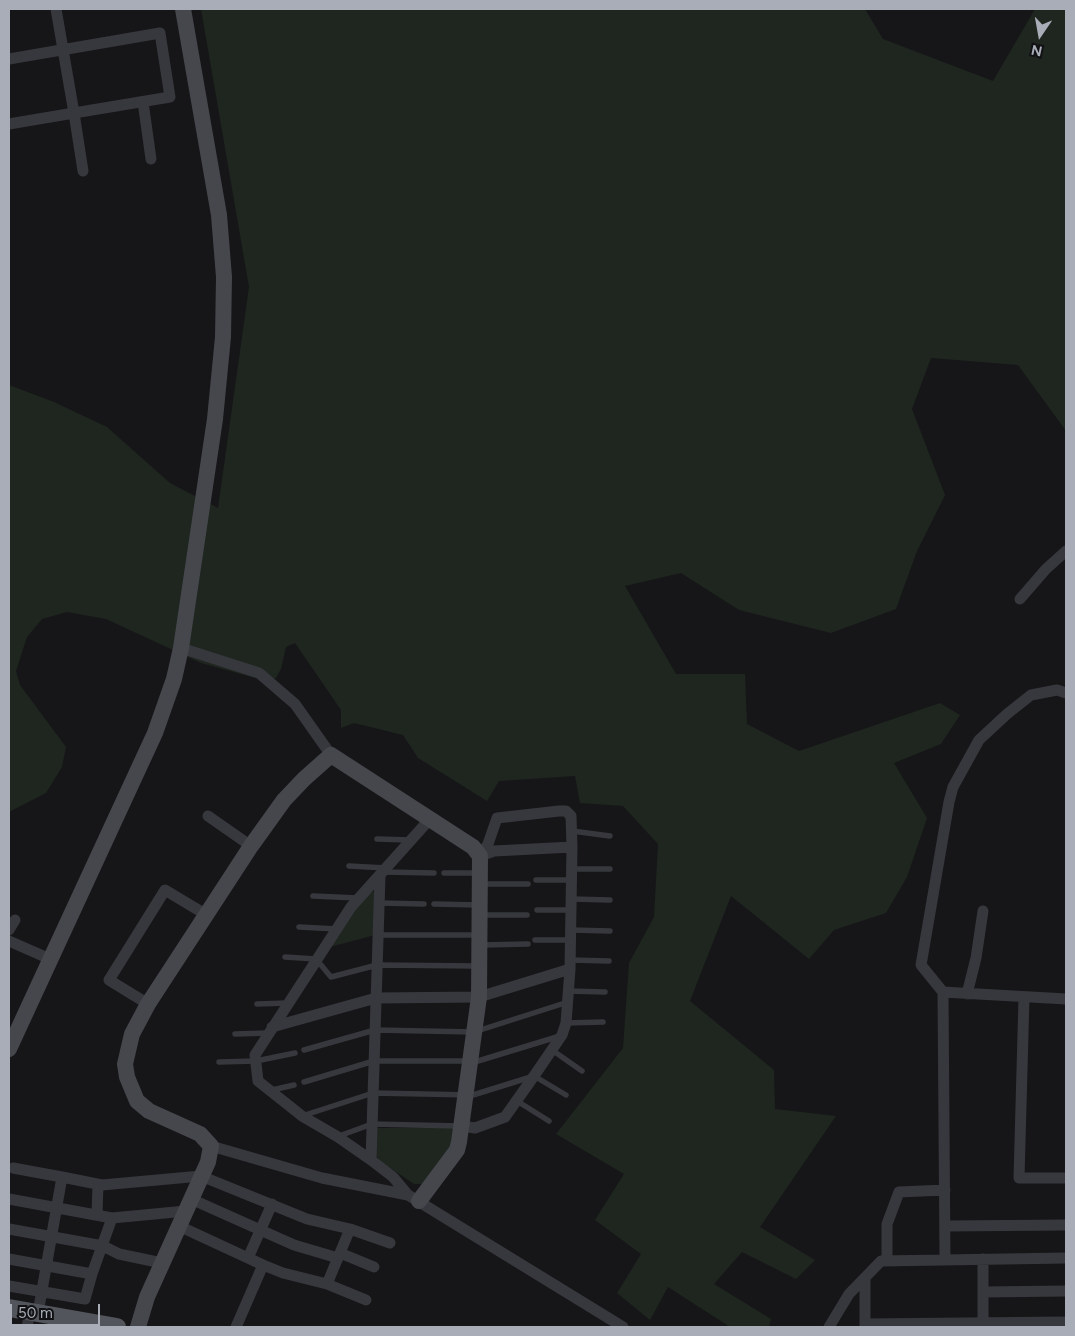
<!DOCTYPE html>
<style>
body{margin:0}
#map{position:relative;width:1075px;height:1336px;overflow:hidden;background:#161618;font-family:Figtree,sans-serif}
canvas{display:block}
.frame{position:absolute;inset:0;border:10px solid #a8adb8;pointer-events:none}
.north{position:absolute;left:1015px;top:10px;width:50px;height:50px;-webkit-text-stroke:4px #111113;paint-order:stroke;rotate:192deg;font-size:14px;font-weight:700;line-height:20px;text-align:center;color:#a8adb8}
.north::after{content:'';display:block;margin:auto;width:18px;height:22px;background:#a8adb8;clip-path:polygon(50% 0,100% 100%,50% 72%,0 100%)}
.scale{position:absolute;left:10px;top:1304px;width:90px;height:22px;box-sizing:border-box;border:2px solid #a8adb8;border-top:0;padding-left:6px;font-size:15px;line-height:18px;white-space:nowrap;color:#a8adb8;-webkit-text-stroke:4px #111113;paint-order:stroke}
</style>
<div id="map">
<canvas width="1075" height="1336"></canvas>
<div class="frame"></div>
<div class="north">N</div>
<div class="scale">50 m</div>
</div>
<script>
const ctx = document.querySelector('canvas').getContext('2d');
ctx.lineJoin = 'round';
function fillPath(path, color) { ctx.fillStyle = color; ctx.fill(path, 'evenodd'); }
const shape = rows => new Path2D(rows.map(r => 'M' + r).join(''));
function trace(path, color, width, dash) { ctx.strokeStyle = color; ctx.lineWidth = width; ctx.lineCap = dash ? 'butt' : 'round'; ctx.setLineDash(dash || []); ctx.stroke(path); }
const green = shape([
 [201,9,865,9,883,39,993,81,1035,9,1066,9,1066,431,1018,365,931,358,912,409,945,495,917,551,896,609,831,633,739,610,681,573,625,586,676,674,745,674,747,724,799,751,940,703,960,715,941,744,894,763,927,818,907,877,886,913,834,930,809,959,731,896,690,1001,774,1070,775,1109,836,1116,760,1227,815,1260,796,1279,742,1252,714,1284,771,1319,769,1327,730,1327,668,1287,650,1320,617,1293,641,1254,595,1220,624,1174,556,1134,623,1048,629,963,654,917,658,844,623,806,580,803,575,776,499,781,487,801,418,758,403,735,354,723,341,728,341,710,295,643,286,647,281,669,276,678,266,681,201,663,106,619,67,612,42,619,27,637,16,671,20,685,66,747,62,767,46,793,9,812,9,385,54,402,107,427,170,483,218,508,249,287],
 [370,891,377,892,375,935,330,947,354,909],
 [377,1128,455,1128,452,1146,423,1184,414,1184,380,1161,375,1154]
]);
const lane = shape([
 [572,831,610,836],
 [377,839,410,840],
 [349,866,386,868],
 [572,869,610,869],
 [384,872,434,873],
 [444,873,479,873],
 [536,880,572,880],
 [481,884,528,884],
 [313,896,358,898],
 [571,899,610,900],
 [379,903,424,904],
 [434,904,479,905],
 [537,910,571,910],
 [480,915,527,915],
 [299,927,337,929],
 [571,930,610,931],
 [378,935,478,935],
 [535,940,570,940],
 [482,945,528,944],
 [285,957,316,959,331,977,377,965,477,966],
 [570,960,609,961],
 [568,991,605,992],
 [257,1004,288,1003],
 [566,1023,603,1022],
 [235,1034,268,1033],
 [304,1050,375,1030,474,1032,568,1002],
 [552,1050,582,1071],
 [219,1062,256,1061,295,1053],
 [304,1082,374,1061,478,1061,560,1036],
 [272,1090,294,1085],
 [517,1101,549,1121],
 [302,1116,373,1093,473,1095,534,1076,566,1095],
 [339,1136,372,1124,460,1126]
]);
const street = shape([
 [9,59,160,33,170,97,74,113,83,171],
 [143,102,151,159],
 [9,124,74,113,56,9],
 [1020,599,1046,569,1066,551],
 [181,648,259,673,295,704,331,755],
 [208,816,251,846],
 [480,856,488,844,497,818,559,811,566,811,571,816,572,847],
 [9,930,15,920],
 [9,941,50,959],
 [943,992,1066,999],
 [967,994,976,958,983,911],
 [1024,998,1019,1178,1066,1178],
 [148,1004,109,980,165,890,205,914],
 [272,1027,376,998,479,997,570,969],
 [462,1126,475,1128,505,1117,534,1076,562,1035,566,1023,570,969,572,847,494,851,480,856],
 [211,1146,322,1178,408,1195,623,1327],
 [371,1160,380,876],
 [13,1168,62,1177],
 [408,1195,393,1177,371,1160,338,1137,302,1116,258,1081,255,1055,351,907,429,820],
 [9,1199,112,1218,186,1211],
 [191,1199,294,1245,338,1258],
 [97,1215,98,1184],
 [179,1226,263,1265,236,1327],
 [946,1226,1066,1225],
 [9,1229,103,1246,119,1254,162,1263],
 [350,1229,390,1243],
 [340,1253,374,1267],
 [248,1258,272,1204],
 [9,1259,92,1274,85,1299,9,1286],
 [945,1259,943,992,921,965,949,802,953,787,979,740,1007,714,1031,695,1057,690,1066,693],
 [983,1259,983,1327],
 [887,1261,887,1224,899,1192,945,1190],
 [92,1274,112,1218],
 [327,1284,366,1300],
 [983,1292,1066,1291],
 [38,1313,62,1177,102,1185,201,1176,307,1219,350,1229,327,1284,283,1273,263,1265],
 [865,1324,1066,1322],
 [27,1327,30,1311],
 [829,1327,849,1294,881,1261,1066,1258],
 [865,1327,865,1279]
]);
const secondary = shape([
 [9,1049,155,733,174,679,181,648,215,419,223,337,224,277,219,215,183,9],
 [138,1327,147,1297,208,1162,211,1146,200,1134,149,1111,137,1101,127,1077,125,1064,132,1034,148,1004,251,846,284,800,304,779,331,755,473,847,480,856,479,997,459,1142,457,1150,419,1201]
]);
const primary = shape([
 [9,1308,117,1327]
]);
fillPath(green, '#1e261f');
trace(lane, '#37383d', 5.5);
trace(street, '#37383d', 11);
trace(secondary, '#45474d', 16);
trace(primary, '#53555c', 18);
</script>
